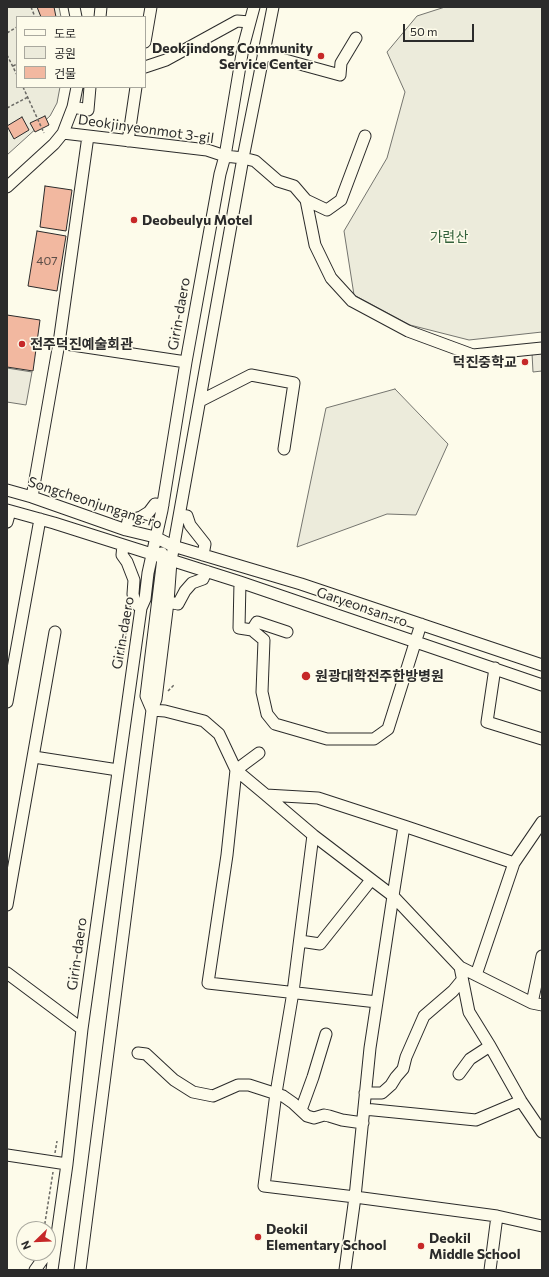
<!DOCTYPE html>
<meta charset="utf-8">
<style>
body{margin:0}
#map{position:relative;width:549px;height:1277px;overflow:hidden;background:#fdfbea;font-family:Commissioner,"Noto Sans KR",sans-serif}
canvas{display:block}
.frame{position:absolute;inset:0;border:8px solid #2b2b2b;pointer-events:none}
.legend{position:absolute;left:16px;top:16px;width:130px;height:72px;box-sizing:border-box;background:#fdfbea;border:1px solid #a9a89e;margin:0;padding:5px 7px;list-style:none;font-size:12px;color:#2b2b2b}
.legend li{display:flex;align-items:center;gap:8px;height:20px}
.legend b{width:20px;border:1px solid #a9a89e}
.north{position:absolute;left:16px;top:1221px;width:40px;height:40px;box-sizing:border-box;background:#fdfbea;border:1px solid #a9a89e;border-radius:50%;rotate:247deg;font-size:11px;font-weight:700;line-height:16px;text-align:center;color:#2b2b2b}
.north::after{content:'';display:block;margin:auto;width:14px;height:18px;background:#c62828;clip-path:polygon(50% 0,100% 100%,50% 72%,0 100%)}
.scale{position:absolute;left:403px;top:24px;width:71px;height:18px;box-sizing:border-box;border:2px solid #2b2b2b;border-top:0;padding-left:5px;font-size:12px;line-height:14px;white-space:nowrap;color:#2b2b2b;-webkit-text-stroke:3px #fdfbea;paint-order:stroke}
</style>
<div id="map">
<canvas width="549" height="1277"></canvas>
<div class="frame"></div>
<ul class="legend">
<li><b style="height:5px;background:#fdfbea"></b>도로</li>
<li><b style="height:11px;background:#ecebdb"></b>공원</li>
<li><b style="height:11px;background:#f2b8a0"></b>건물</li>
</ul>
<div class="north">N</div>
<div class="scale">50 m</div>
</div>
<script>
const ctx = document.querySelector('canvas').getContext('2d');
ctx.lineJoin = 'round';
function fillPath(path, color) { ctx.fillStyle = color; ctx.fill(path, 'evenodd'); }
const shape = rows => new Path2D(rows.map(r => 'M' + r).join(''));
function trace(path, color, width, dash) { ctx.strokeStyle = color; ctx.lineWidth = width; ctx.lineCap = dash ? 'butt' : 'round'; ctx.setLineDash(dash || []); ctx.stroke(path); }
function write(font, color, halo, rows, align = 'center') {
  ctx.font = font + ' Commissioner,"Noto Sans KR",sans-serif'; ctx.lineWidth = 3; ctx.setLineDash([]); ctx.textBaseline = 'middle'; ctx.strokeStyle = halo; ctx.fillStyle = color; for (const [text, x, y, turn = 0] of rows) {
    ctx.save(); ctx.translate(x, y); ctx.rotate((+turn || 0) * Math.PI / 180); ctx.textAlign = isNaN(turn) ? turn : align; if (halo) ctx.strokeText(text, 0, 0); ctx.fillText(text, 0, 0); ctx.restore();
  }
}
const green = shape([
 [7,7,59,7,61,17,17,17,17,87,60,87,57,103,50,116,7,155,7,7],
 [445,7,542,7,542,332,469,340,410,325,354,295,344,231,387,158,405,92,387,52,417,16,445,7],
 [395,389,448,444,416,515,387,514,297,547,326,408,395,389]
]);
const parking = shape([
 [532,353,542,353,542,371,533,372,532,353],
 [7,368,32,372,26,405,7,402,7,368]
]);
const building = shape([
 [37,7,54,7,56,17,41,17,37,7],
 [45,116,49,125,35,132,30,123,45,116],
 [22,117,29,130,14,139,7,126,22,117],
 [45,186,72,190,66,231,40,227,45,186],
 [37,231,66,236,57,291,28,286,37,231],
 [7,315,40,320,33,371,7,367,7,315]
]);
const path = shape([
 [31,7,35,17],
 [7,33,17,27],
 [7,35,7,38],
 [7,55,17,75],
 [13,66,17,64],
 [23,87,44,133],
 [7,108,28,97],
 [122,664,129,611],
 [168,691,175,684],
 [55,1153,57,1141],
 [44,1229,53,1172]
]);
const minor = shape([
 [74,7,76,17],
 [100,17,101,7],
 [145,42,151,7],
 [263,54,340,75,341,63,356,38],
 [145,67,166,60,237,21,250,22],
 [73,107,88,110,90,87],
 [63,133,207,150,225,156,243,158,255,161,278,181,294,186,306,200,315,245,331,278,352,301,408,331,473,355,542,348],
 [128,141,136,87],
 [7,187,54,144,63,133,73,107,77,87],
 [306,200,327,210,341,200,365,136],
 [59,343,186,362],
 [200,401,251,375,294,383,284,449],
 [7,490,32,497,126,530,155,537,173,546,301,584,542,665],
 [32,497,59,343,88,136],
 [7,510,54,523,240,582,542,685],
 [180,515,187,516,190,525,205,544,203,555],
 [7,522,10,511],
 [126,530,128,521,141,517,149,512,155,504,163,505],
 [123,545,122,555,127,562,134,580,133,594,135,603,141,608],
 [162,553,163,558,146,696,152,710,165,711,204,721,219,734,236,770,266,795,318,798,404,826],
 [240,582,239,628,252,630,257,622,287,632],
 [168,602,178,604,185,591,192,583,203,579,206,571],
 [252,630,264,640,262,692,267,714,275,724,327,739,374,739,388,729,421,624],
 [495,668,487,722,542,739],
 [7,702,40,519],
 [259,753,236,770,227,855,208,983,377,1002],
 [34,757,118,770],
 [266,795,313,835],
 [514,863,404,826,393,896,377,1002,370,1048,355,1197,264,1186,276,1093,293,992,313,835,393,896,460,967,532,1003,542,1005],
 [7,905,55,632],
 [300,941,320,944,371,880],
 [460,967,469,1012,490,1046,521,1101,542,1132],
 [7,973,82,1029],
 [476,975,514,863,542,822],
 [532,1003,542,956],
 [138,1053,146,1054,174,1080,193,1092,213,1096,238,1085,249,1085,283,1096,293,1103,307,1116,314,1118,324,1115,329,1116,342,1120,363,1123],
 [459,1074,470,1059,490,1046],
 [365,1093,382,1093,391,1085,396,1077,403,1069,406,1057,424,1016,453,991,462,980],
 [364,1109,476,1120,521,1101],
 [301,1110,313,1077,326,1034],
 [7,1155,67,1164],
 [35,1270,45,1256,55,1250],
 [52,1270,67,1164,82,1029,141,608,145,599,148,573,162,510,186,362,220,174,225,156,243,48,254,7],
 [80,1270,152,710,156,699,168,602,171,561,243,158,273,7],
 [345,1270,355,1197,497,1216,542,1226],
 [490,1270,497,1216]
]);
const markers = [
 [321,56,4,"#c62828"],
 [134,220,4,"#c62828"],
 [22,344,4,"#c62828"],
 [525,362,4,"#c62828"],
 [306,676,5,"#c62828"],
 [258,1237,4,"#c62828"],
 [421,1246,4,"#c62828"]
];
const numberNames = [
 ["407",47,261]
];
const poiNames = [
 ["Deokjindong Community",313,48,"right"],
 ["Service Center",313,64,"right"],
 ["Deobeulyu Motel",142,220],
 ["전주덕진예술회관",30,344],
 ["덕진중학교",517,362,"right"],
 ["원광대학전주한방병원",315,676],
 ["Deokil",266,1229],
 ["Elementary School",266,1245],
 ["Deokil",429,1238],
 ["Middle School",429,1254]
];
const streetNames = [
 ["Deokjinyeonmot 3-gil",146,129,8],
 ["Girin-daero",179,314,-80],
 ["Songcheonjungang-ro",95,503,18],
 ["Garyeonsan-ro",362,607,19],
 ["Girin-daero",123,633,-80],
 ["Girin-daero",77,954,-82]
];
const parkNames = [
 ["가련산",449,237]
];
fillPath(green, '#ecebdb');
trace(green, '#74746e', 1);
fillPath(parking, '#eceadb');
trace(parking, '#74746e', 1);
fillPath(building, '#f2b8a0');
trace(building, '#2b2b2b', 1);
trace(minor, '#2b2b2b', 13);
trace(path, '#6a6964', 1.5, [3, 2]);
trace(minor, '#fdfbea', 11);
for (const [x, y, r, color] of markers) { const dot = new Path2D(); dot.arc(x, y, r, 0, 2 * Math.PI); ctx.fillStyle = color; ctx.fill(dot); trace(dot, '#fdfbea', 1.5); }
write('12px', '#5d4e48', null, numberNames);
write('bold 14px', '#2b2b2b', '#fdfbea', poiNames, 'left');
write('14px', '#2b2b2b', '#fdfbea', streetNames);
write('14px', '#34623c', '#fdfbea', parkNames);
</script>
